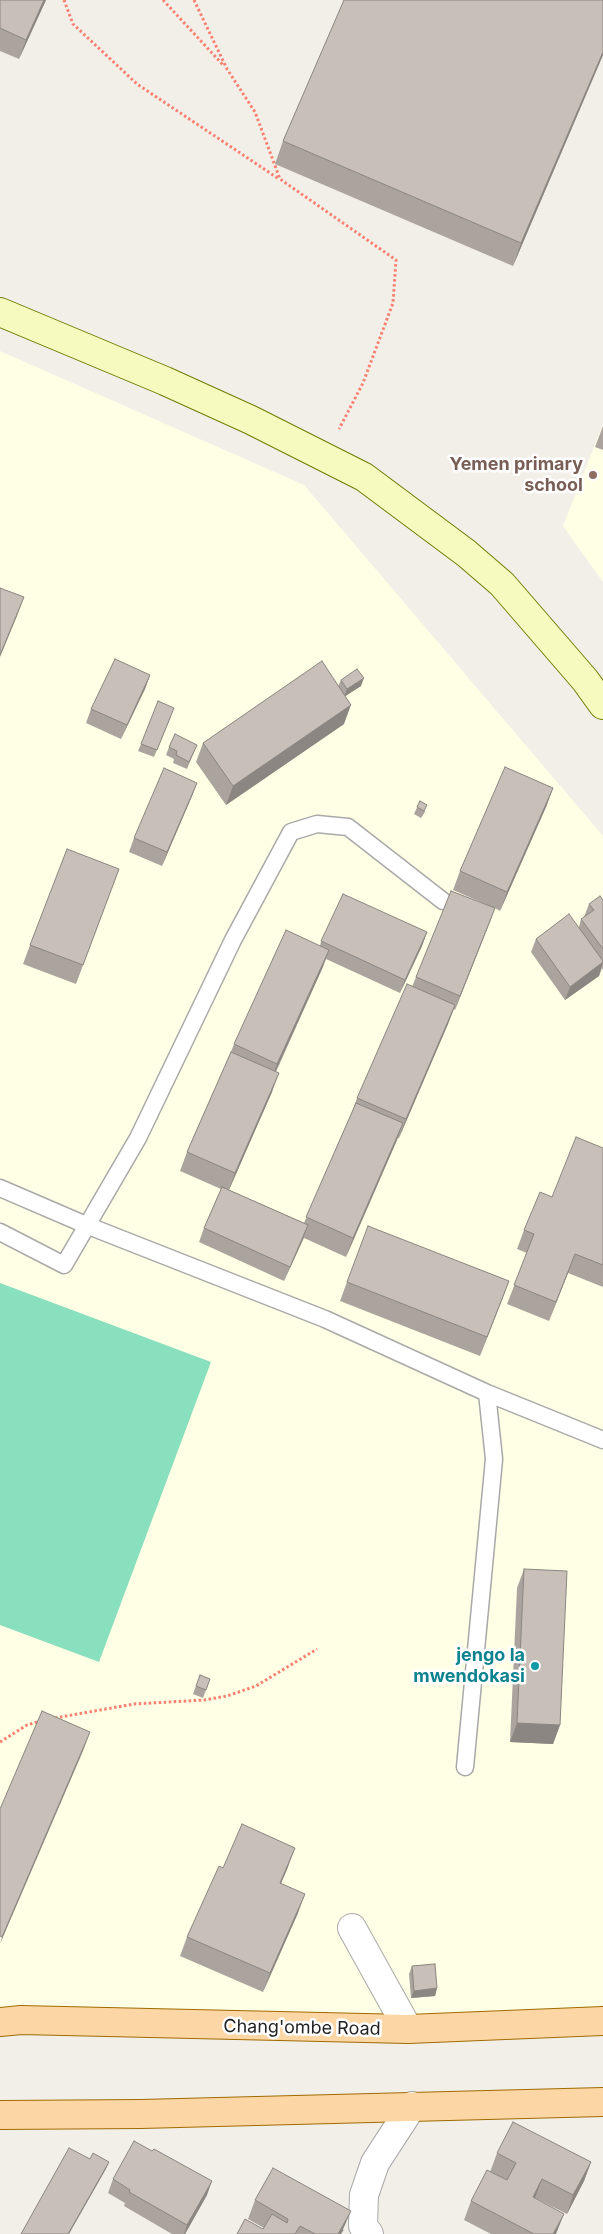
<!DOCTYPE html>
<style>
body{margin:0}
canvas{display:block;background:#f2efe9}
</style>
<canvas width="603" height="2234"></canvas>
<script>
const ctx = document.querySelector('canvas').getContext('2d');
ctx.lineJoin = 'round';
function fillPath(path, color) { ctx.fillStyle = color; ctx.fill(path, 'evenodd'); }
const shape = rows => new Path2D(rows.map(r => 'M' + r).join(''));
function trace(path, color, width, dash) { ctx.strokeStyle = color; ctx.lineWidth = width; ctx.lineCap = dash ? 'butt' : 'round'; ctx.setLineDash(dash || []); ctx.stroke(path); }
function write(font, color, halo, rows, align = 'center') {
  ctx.font = font + ' Inter,sans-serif'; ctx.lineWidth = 5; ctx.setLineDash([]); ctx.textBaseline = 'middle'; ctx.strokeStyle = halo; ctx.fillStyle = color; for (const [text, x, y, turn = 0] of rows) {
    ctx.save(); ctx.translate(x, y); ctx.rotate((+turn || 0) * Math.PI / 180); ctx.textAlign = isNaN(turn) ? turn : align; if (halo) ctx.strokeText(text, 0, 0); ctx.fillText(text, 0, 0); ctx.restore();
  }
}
const education = shape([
 [0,351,304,485,603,836,603,2007,403,2023,0,2010],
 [603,424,603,582,563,526]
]);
const pitch = shape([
 [0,1283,211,1362,99,1662,0,1625]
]);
const path = shape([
 [64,0,73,24,137,84,279,179],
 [163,0,224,66],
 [194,0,227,69,255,112,280,179,396,260,393,303,363,383,339,429],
 [55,1718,134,1704,204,1700,227,1696,256,1686,317,1649],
 [0,1742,27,1725,41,1721]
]);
const lane = shape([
 [0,1188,86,1225,325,1319,487,1393,603,1440],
 [0,1232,64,1265,138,1138,233,940,291,832,317,824,348,827,443,901],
 [465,1767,494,1459,487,1393]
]);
const street = shape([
 [352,1928,408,2029],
 [369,2234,363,2226,364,2195,375,2163,412,2106]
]);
const secondary = shape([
 [0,312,165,381,251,420,364,477,466,553,502,584,585,680,603,705]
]);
const primary = shape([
 [0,2022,21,2020,408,2029,603,2021],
 [0,2115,141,2114,603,2102]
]);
const wall = shape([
 [0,0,46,0,19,59,0,51],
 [603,55,513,266,275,164,283,141],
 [603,426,603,450,595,447],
 [150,675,145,689,121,739,86,723,91,709],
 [341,680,361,686,345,696,344,724,226,805,196,762,203,743,338,686],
 [171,716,154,757,138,751,141,744],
 [197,745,187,769,173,763,174,759,166,755,169,747],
 [197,783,192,796,162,866,129,852,134,838],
 [553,788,546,807,500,911,495,908,455,1010,454,1009,448,1024,399,1138,398,1138,346,1257,304,1238,284,1281,199,1242,204,1228,221,1189,180,1171,187,1152,229,1057,234,1044,320,946,321,941,427,932,422,946,400,993,326,959,322,969,276,1072,272,1092,229,1190,304,1223,352,1112,357,1098,412,987,416,977,492,907,453,890,460,871],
 [420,801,425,812,421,818,414,814],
 [119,869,76,984,23,964,30,945],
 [603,900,603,970,602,968,599,976,565,1000,531,952,536,939,579,927,581,919,584,917,589,904],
 [603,1148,603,1287,568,1273,549,1321,507,1304,527,1253,517,1249,524,1230,552,1197],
 [509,1281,480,1356,340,1301,347,1282],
 [524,1569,560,1725,553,1744,510,1742,517,1588],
 [200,1675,210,1679,203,1698,193,1694],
 [288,1867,281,1883,298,1913,263,1992,180,1956,187,1937,223,1868],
 [412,1966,437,1988,435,1996,411,1998,409,1974],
 [497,2153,591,2162,584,2181,567,2214,535,2198,535,2199,556,2234,491,2234,464,2220,471,2201,490,2172],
 [113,2179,207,2195,185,2234,172,2234,124,2206,125,2203,108,2193],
 [255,2200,344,2230,341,2234,237,2234,263,2229,264,2228,248,2219]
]);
const shadedWall = shape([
 [44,0,46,0,19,59,26,40],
 [603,52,603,55,513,266,521,243],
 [24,597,17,616,0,657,0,655],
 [150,675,145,689,121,739,127,725],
 [364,678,361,686,344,697,347,689],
 [351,705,344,724,226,805,233,786],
 [197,783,192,796,162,866,167,852],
 [553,788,546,807,500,911,507,892],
 [495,908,490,922,455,1010,460,996],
 [427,932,422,946,400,993,405,980],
 [329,950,322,969,270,1083,277,1064],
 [603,962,599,976,565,1000,570,987],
 [455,1005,448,1024,399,1138,406,1119],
 [279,1073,272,1092,228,1192,235,1173],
 [403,1123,396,1142,346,1257,353,1238],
 [308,1225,303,1239,284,1281],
 [575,1254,568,1273,549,1321,556,1302],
 [509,1281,502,1300,480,1356,487,1337],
 [517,1723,560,1725,553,1744,510,1742],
 [90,1732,83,1751,0,1944,2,1937],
 [295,1848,288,1867,273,1902,280,1883],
 [305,1894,298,1913,263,1992,270,1973],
 [437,1988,435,1996,411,1998,414,1991],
 [109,2162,106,2169,69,2234,68,2234],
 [591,2162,584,2181,567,2214,573,2195],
 [542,2179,535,2198,526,2216,533,2197],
 [212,2181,207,2195,185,2234,184,2234,187,2225],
 [351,2211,341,2234,338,2234],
 [564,2214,556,2234,553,2234]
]);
const building = shape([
 [0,0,44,0,26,40,0,28,0,0],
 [344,0,603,0,603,52,521,243,283,141,344,0],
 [0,588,24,597,0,655,0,588],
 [115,659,150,675,127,725,91,709,115,659],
 [322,661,351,705,233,786,203,743,322,661],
 [357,669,364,678,347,689,341,680,357,669],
 [158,701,174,708,157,750,141,744,158,701],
 [175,734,197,745,189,762,176,755,177,751,169,747,175,734],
 [505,767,553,788,507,892,460,871,505,767],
 [164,768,197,783,167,852,134,838,164,768],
 [420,801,427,805,424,811,417,807,420,801],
 [67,849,119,869,83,965,30,945,67,849],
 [451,891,495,908,460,996,416,977,451,891],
 [343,894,427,932,405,980,321,941,343,894],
 [600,896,603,900,603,949,581,919,594,910,589,904,600,896],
 [569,914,603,961,603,962,570,987,536,939,569,914],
 [286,930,329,950,277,1064,234,1044,286,930],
 [407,984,455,1005,406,1119,357,1098,407,984],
 [231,1052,279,1073,235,1173,187,1152,231,1052],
 [356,1103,403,1123,353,1238,306,1217,356,1103],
 [576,1137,603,1148,603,1265,575,1254,556,1302,514,1285,534,1234,524,1230,540,1192,552,1197,576,1137],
 [222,1187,308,1225,290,1267,204,1228,222,1187],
 [368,1226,509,1281,487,1337,347,1282,368,1226],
 [524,1569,567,1571,560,1725,517,1723,524,1569],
 [200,1675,210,1679,206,1690,196,1686,200,1675],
 [42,1711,90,1732,2,1937,0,1936,0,1809,42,1711],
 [242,1824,295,1848,280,1883,305,1894,270,1973,187,1937,219,1866,223,1868,242,1824],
 [435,1964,437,1988,414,1991,412,1966,435,1964],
 [513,2122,591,2162,573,2195,542,2179,533,2197,564,2214,553,2234,534,2234,471,2201,487,2170,507,2180,516,2163,497,2153,513,2122],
 [134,2141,152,2151,154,2149,212,2181,187,2225,129,2192,130,2190,113,2179,134,2141],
 [69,2148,90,2159,93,2153,109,2162,68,2234,21,2234,69,2148],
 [273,2168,351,2211,338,2234,315,2234,300,2226,295,2234,237,2234,245,2219,263,2229,272,2214,287,2223,288,2219,255,2200,273,2168]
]);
const markers = [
 [593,475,5,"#8d6e63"],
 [535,1666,5,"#0f9aa8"]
];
const educationNames = [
 ["Yemen primary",583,465],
 ["school",583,486]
];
const cultureNames = [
 ["jengo la",525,1656],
 ["mwendokasi",525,1677]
];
const streetNames = [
 ["Chang'ombe Road",302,2028,1]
];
fillPath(education, '#ffffe5');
fillPath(pitch, '#88e0be');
trace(lane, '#a9a9a9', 19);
trace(street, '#a9a9a9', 30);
trace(secondary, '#707d05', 30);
trace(primary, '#a06b00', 30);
trace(path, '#fa8072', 3, [2.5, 2.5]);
trace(lane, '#fff', 16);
trace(street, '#fff', 28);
trace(secondary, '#f7fabf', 28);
trace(primary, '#fcd6a4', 28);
fillPath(wall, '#aba49e');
fillPath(shadedWall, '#8b8681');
fillPath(building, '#c7bfb8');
trace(building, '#8b8681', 1);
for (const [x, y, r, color] of markers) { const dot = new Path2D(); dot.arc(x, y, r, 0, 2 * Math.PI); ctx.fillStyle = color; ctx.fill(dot); trace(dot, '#fff', 2); }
write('bold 18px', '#785e54', '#fff', educationNames, 'right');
write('bold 18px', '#0d838f', '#fff', cultureNames, 'right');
write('18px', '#222', '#fff', streetNames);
</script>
